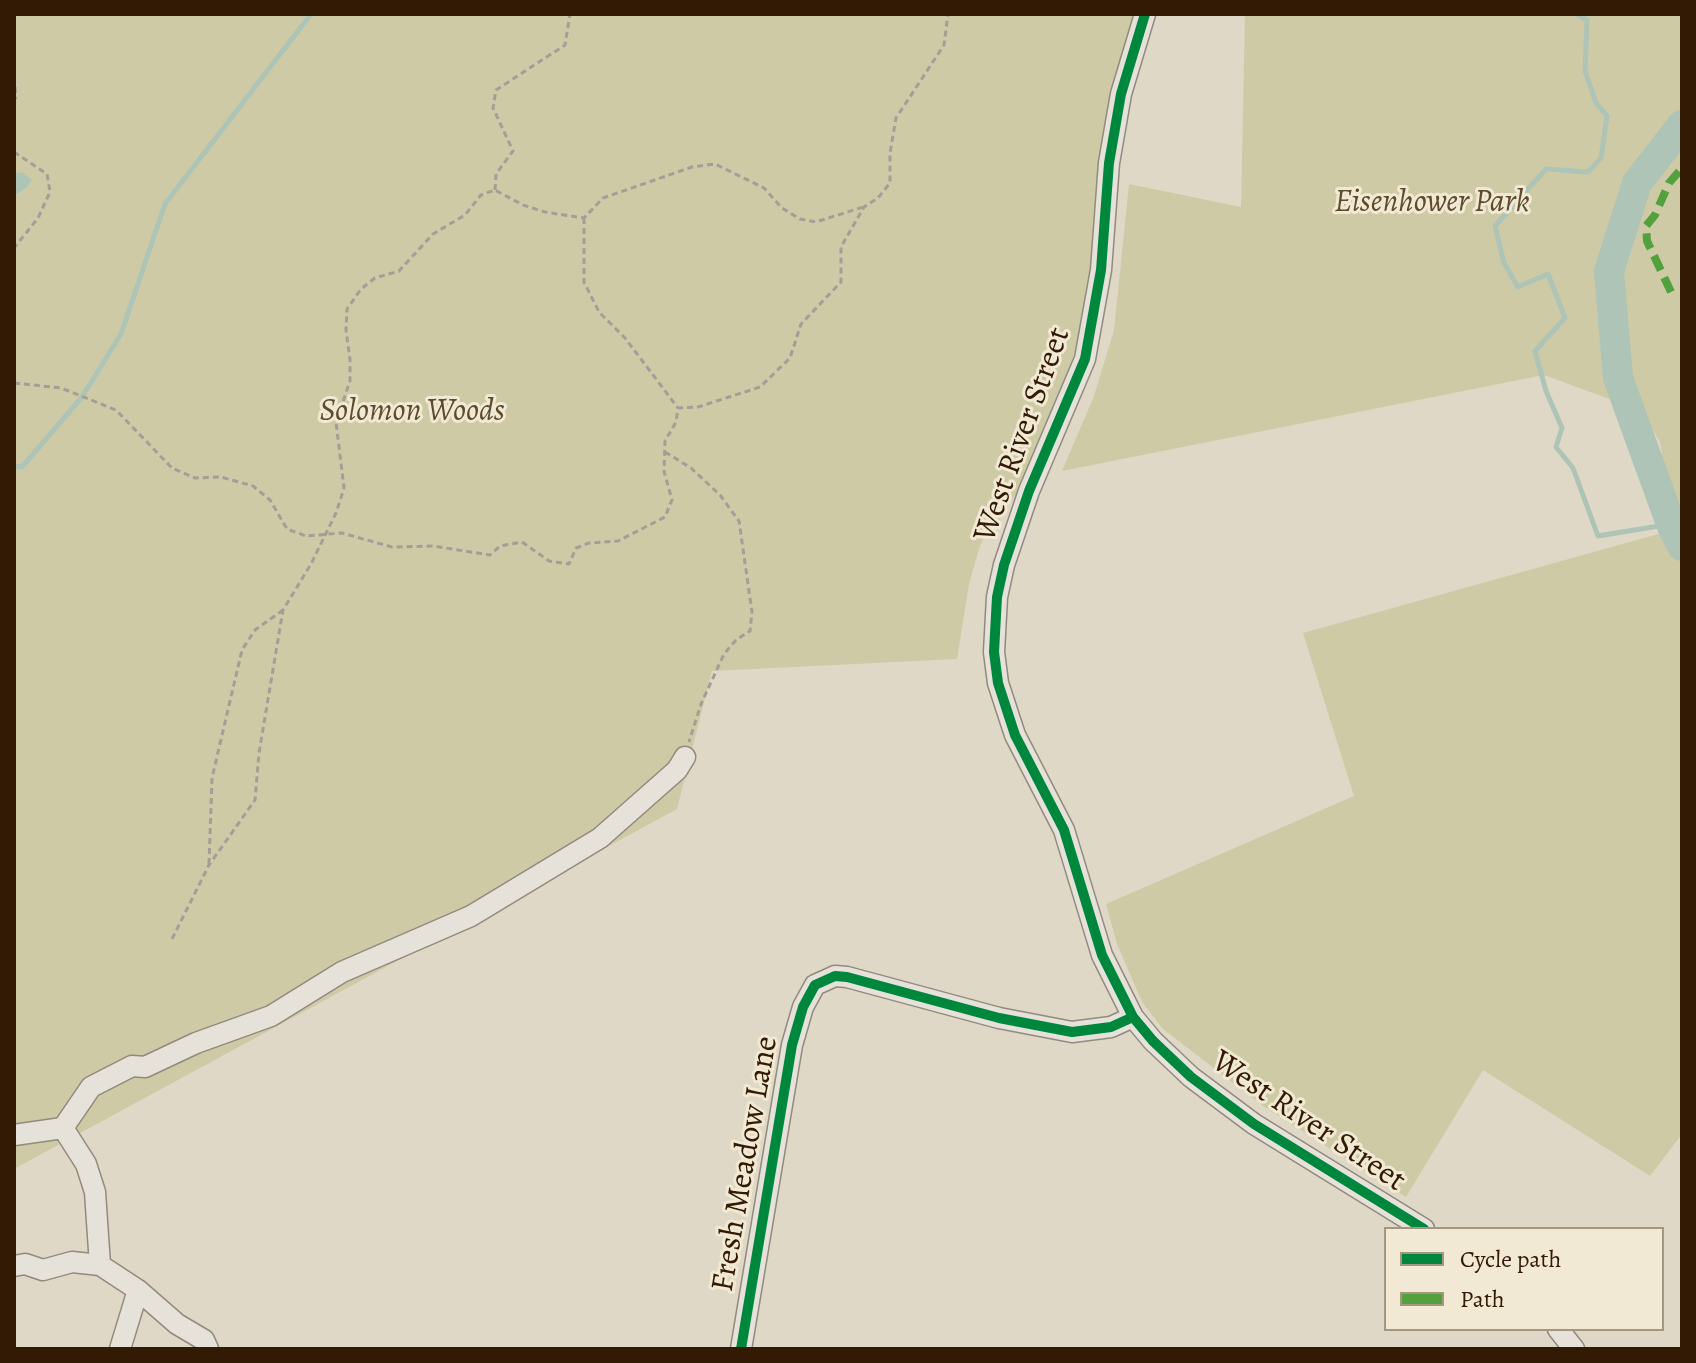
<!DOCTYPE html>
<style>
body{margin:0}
#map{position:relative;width:1696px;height:1363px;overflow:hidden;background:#e0d8c6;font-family:Alegreya,serif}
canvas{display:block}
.frame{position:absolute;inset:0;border:16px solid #321a05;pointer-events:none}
.legend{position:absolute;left:1384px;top:1227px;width:280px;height:104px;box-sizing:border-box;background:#f1e9d3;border:2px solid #a59681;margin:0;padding:10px 14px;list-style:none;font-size:24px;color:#321a05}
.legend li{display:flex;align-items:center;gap:16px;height:40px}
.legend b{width:40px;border:2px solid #a59681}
</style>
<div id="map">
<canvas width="1696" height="1363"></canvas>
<div class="frame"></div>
<ul class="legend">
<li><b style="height:10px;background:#00873e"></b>Cycle path</li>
<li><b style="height:10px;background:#52a13d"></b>Path</li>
</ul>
</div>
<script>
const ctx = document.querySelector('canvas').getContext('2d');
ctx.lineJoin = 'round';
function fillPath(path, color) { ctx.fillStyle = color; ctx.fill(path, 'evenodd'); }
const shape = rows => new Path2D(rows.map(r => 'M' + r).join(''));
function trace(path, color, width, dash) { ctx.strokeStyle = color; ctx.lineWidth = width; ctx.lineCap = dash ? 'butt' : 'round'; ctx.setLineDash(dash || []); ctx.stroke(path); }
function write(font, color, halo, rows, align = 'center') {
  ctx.font = font + ' Alegreya,serif'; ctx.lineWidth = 6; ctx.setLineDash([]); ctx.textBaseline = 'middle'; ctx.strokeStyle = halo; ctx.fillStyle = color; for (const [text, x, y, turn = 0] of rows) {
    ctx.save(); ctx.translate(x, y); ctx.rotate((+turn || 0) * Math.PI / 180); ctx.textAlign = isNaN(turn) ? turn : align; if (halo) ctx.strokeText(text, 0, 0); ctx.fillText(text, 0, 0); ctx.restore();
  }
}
const green = shape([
 [14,14,1135,14,1094,254,1084,325,1056,406,1020,488,995,526,989,525,979,549,969,584,957,659,712,671,677,809,14,1169],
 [1245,14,1682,14,1682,1134,1650,1176,1483,1070,1406,1197,1263,1106,1163,1029,1142,1002,1117,944,1106,904,1354,796,1303,633,1669,531,1659,502,1662,454,1660,442,1650,425,1631,407,1544,375,1062,471,1094,396,1114,330,1129,184,1241,207]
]);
const water = shape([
 [22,172,32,180,27,187,14,196,14,174]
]);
const stream = shape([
 [1577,14,1587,20,1585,71,1596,103,1607,116,1601,158,1588,172,1546,169,1495,226,1504,263,1518,287,1548,274,1565,318,1535,351,1546,391,1562,428,1556,447,1573,468,1598,536,1671,524],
 [14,466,22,467,82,397,121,334,165,204,311,14]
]);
const river = shape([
 [1682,125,1637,183,1609,271,1618,378,1671,524,1682,546]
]);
const path = shape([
 [812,14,821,14],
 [14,77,16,97,14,101],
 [14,152,47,174,50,192,38,218,14,248],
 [495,190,496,174,513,151,493,108,496,90,565,45,570,14],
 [584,218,584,282,599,312,625,338,678,408],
 [14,383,61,388,116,410,172,468,195,478,221,477,253,486,270,500,287,529,306,536,342,533,392,547,433,546,490,555,500,546,522,542,549,561,569,564,576,548,589,543,618,541,665,517,672,500,664,471,665,441,676,422,678,408,698,407,760,387,790,358,801,324,841,282,841,247,864,207,878,198,890,183,890,153,896,118,944,45,948,14],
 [665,452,691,468,720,495,739,521,752,612,750,631,736,640,724,654,701,704,689,742],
 [209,864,212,778,242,650,255,630,283,610],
 [172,939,209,865,255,800,259,753,283,610,311,564,336,513,344,488,336,422,350,381,350,360,346,330,347,309,361,289,375,278,399,271,433,234,465,215,481,195,495,190,523,205,545,212,584,218,603,198,692,167,715,164,764,188,782,208,800,219,816,222,863,207]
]);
const minor = shape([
 [1145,14,1121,94,1109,163,1101,270,1085,359,1029,491,1004,565,997,597,994,652,998,683,1015,735,1064,830,1102,955,1133,1017,1153,1041,1191,1077,1254,1124,1424,1229],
 [63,1128,86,1164,95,1192,100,1265],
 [14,1135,63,1128,91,1087,132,1066,145,1067,196,1043,271,1016,342,972,471,916,600,838,677,770,685,757],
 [14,1266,25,1264,43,1270,72,1262,100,1265,138,1290,177,1324,204,1340,208,1349],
 [1558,1329,1574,1349],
 [120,1349,138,1290],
 [741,1349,792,1045,803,1007,815,985,835,976,847,977,999,1018,1072,1032,1111,1027,1133,1017]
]);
const quiet = shape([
 [1671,292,1647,241,1646,226,1655,215,1669,183,1682,168]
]);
const cycleway = shape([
 [1145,14,1121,94,1109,163,1101,270,1085,359,1029,491,1004,565,997,597,994,652,998,683,1015,735,1064,830,1102,955,1133,1017,1153,1041,1191,1077,1254,1124,1424,1229],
 [741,1349,792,1045,803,1007,815,985,835,976,847,977,999,1018,1072,1032,1111,1027,1133,1017]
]);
const parkNames = [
 ["Eisenhower Park",1432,203],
 ["Solomon Woods",412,412]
];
const streetNames = [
 ["West River Street",1023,435,-70],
 ["West River Street",1308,1122,34],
 ["Fresh Meadow Lane",746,1164,-80]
];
fillPath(green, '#cecaa6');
fillPath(water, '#aec4b7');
trace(stream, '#aec4b7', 5);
trace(river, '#aec4b7', 30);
trace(minor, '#918a7d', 23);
trace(path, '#a49e96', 3, [6, 4]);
trace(minor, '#e6e2da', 20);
trace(quiet, '#52a13d', 8, [16, 8]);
trace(cycleway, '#00873e', 10);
write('italic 32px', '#5c4b2d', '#f1e9d3', parkNames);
write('32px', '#321a05', '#f1e9d3', streetNames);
</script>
